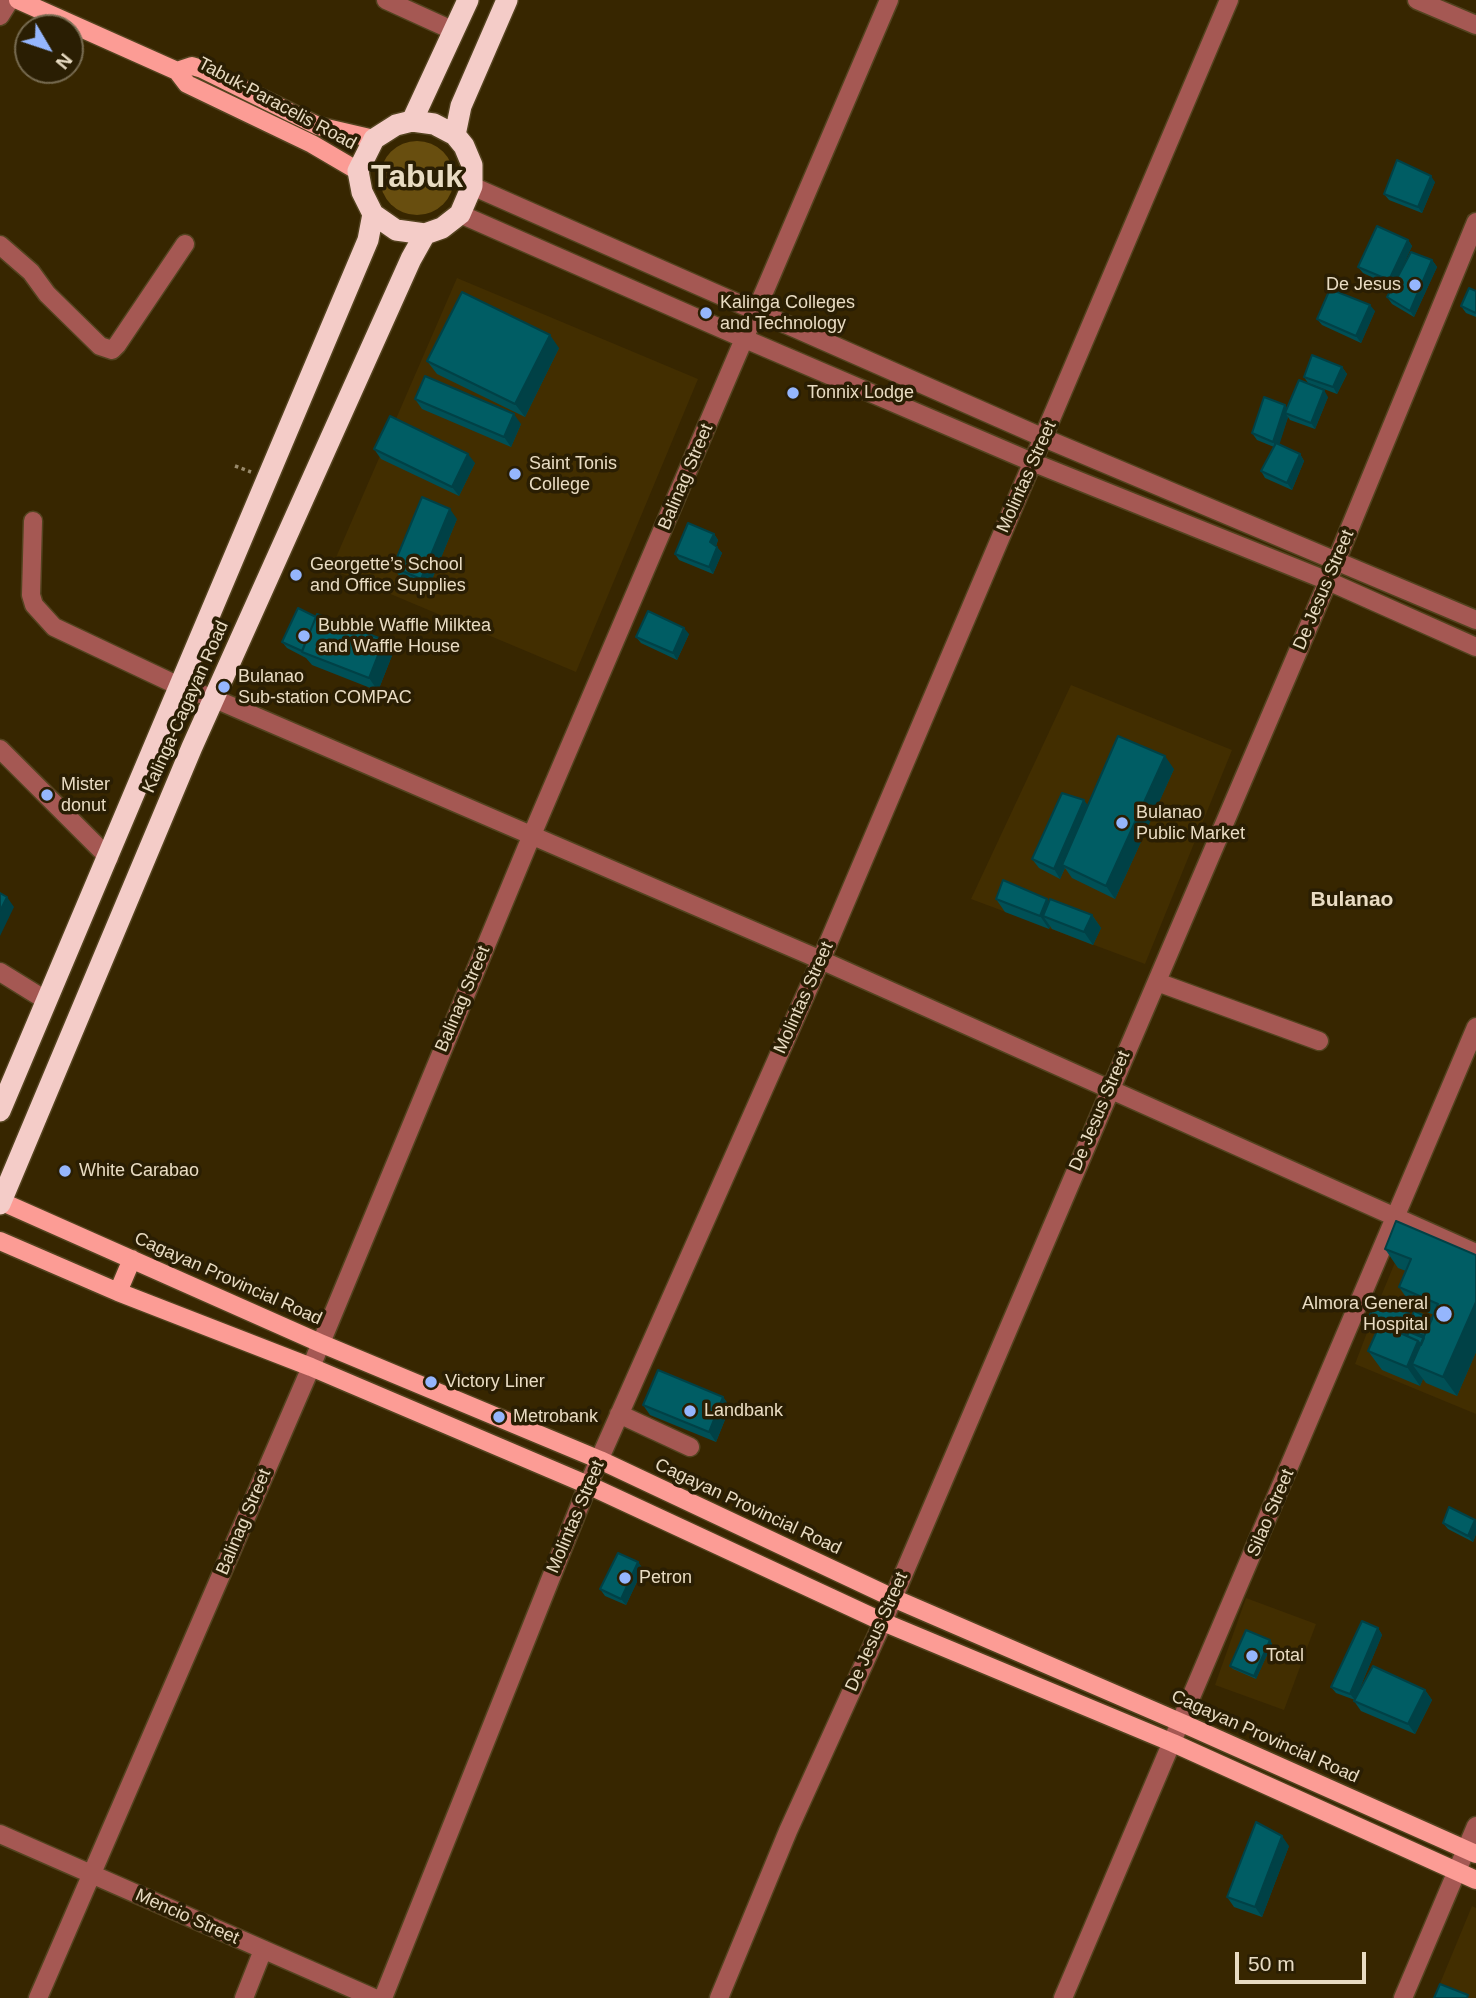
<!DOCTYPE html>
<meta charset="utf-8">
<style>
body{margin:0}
#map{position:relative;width:1476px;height:1998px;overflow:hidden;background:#372600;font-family:Arial,sans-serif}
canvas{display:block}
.north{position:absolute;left:14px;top:14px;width:70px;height:70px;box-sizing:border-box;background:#2a1e03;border:2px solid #766a50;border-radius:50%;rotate:129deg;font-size:19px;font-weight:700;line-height:28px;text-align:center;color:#e9dcc3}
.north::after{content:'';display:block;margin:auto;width:24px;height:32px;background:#95b6fd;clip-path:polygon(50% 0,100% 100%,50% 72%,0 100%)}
.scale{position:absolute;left:1235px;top:1952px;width:131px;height:32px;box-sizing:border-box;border:4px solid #e9dcc3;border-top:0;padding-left:9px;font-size:21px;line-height:24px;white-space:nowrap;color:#e9dcc3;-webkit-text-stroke:5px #2a1e03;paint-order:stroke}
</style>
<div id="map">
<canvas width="1476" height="1998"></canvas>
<div class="north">N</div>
<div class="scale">50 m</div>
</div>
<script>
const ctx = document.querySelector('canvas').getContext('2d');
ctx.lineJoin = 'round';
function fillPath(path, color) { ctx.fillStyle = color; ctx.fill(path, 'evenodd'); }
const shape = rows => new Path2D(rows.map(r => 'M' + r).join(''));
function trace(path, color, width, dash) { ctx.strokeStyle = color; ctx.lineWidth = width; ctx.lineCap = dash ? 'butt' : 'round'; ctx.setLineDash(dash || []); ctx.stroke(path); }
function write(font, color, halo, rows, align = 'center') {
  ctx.font = font + ' Arial,sans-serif'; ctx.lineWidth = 7; ctx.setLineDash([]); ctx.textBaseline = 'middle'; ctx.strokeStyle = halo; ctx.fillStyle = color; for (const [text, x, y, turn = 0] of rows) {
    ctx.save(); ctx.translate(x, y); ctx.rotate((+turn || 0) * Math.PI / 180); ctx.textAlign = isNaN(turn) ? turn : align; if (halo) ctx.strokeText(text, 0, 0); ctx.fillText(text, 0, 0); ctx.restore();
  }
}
const built = shape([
 [457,278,698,379,576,672,331,569],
 [1071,685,1232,750,1145,964,971,899],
 [1406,1236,1476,1266,1476,1414,1355,1364,1368,1330,1432,1358,1446,1328,1379,1301],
 [1246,1598,1316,1624,1284,1710,1215,1685],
 [1472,1906,1476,1908,1476,1998,1434,1998]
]);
const green = shape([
 '380 178a37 37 0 1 1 74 0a37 37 0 1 1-74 0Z'
]);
const path = shape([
 [235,466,251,472]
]);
const minor = shape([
 [386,0,454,31],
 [1417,0,1476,25],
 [0,16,10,0],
 [472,186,1044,438,1476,620],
 [460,214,745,339,1032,462,1328,581,1476,647],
 [0,245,31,272,47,294,100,346,112,350,117,345,185,244],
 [33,521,31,595,34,605,54,627,181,687,215,699,821,960,1476,1253],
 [0,749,109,858],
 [0,972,47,1001],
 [1157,982,1319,1041],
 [619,1414,690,1447],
 [0,1834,374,1998],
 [38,1998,311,1367,531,837,889,0],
 [244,1998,263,1950],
 [383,1998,588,1485,821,960,1229,0],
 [719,1998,788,1831,883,1622,1328,581,1476,222],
 [1063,1998,1476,1027],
 [1403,1998,1476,1826]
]);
const major = shape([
 [18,0,177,71,187,84,312,144,358,171],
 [177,71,192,66,202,69,318,126,374,139],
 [0,1201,320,1343,600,1460,893,1598,1182,1723,1476,1854],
 [0,1241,118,1292,311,1367,588,1485,883,1622,1173,1743,1476,1880],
 [118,1292,132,1259]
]);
const highway = shape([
 [412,121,434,124,455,135,464,146,472,165,472,186,460,214,442,228,425,234,396,230,373,214,362,192,358,171,374,139,396,125,412,121],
 [412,121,468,0],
 [455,135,461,106,507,0],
 [0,1111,368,240,373,214],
 [0,1204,192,747,411,259,425,234]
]);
const wall = shape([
 [1435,182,1422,213,1389,200,1384,194],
 [1408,240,1412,246,1398,276,1432,260,1437,267,1414,317,1392,304,1387,297,1393,287,1363,273,1358,267],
 [1476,291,1476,317,1466,313,1461,306],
 [1375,311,1361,343,1322,325,1317,319],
 [559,348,525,417,437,374,427,361],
 [1342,367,1347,374,1337,394,1308,383,1304,377],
 [1328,397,1315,429,1290,420,1288,417,1279,444,1300,454,1304,461,1292,490,1265,478,1261,471,1274,447,1257,440,1252,433,1285,405,1287,408],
 [415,399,521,424,511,447,422,409],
 [374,449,475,463,459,496,381,459],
 [457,519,428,589,400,577,393,567],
 [714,534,718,540,716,546,722,553,713,574,679,560,675,554],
 [316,617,384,640,393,653,378,691,312,665,306,658,287,648,282,642],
 [689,634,677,660,641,643,636,637],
 [1174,769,1115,899,1072,878,1065,868,1060,879,1039,868,1032,859,1088,805],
 [996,899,1049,902,1092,915,1101,928,1093,945,1052,929,1050,926,1049,929,1005,912],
 [1385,1249,1476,1255,1476,1352,1457,1396,1426,1383,1423,1379,1420,1386,1382,1370,1368,1351,1379,1326,1373,1324,1369,1317,1412,1317,1432,1319,1434,1315,1412,1306,1399,1287,1406,1271,1398,1268],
 [723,1397,730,1407,716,1442,650,1415,643,1405],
 [1476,1522,1476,1534,1473,1542,1448,1529,1443,1523],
 [638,1562,643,1569,626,1605,605,1596,600,1589],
 [1378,1628,1382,1635,1355,1700,1336,1693,1331,1687],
 [1270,1640,1272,1644,1256,1679,1233,1669,1230,1666],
 [1425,1690,1432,1700,1415,1734,1361,1711,1354,1701],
 [1289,1846,1262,1917,1234,1907,1227,1897]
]);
const shadedWall = shape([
 [1431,176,1435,182,1422,213,1418,207],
 [1408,240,1412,246,1393,287,1389,280],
 [1432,260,1437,267,1414,317,1410,311],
 [1370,305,1375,311,1361,343,1356,336],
 [550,335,559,348,525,417,515,404],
 [1342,367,1347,374,1337,394,1333,387],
 [1324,390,1328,397,1315,429,1311,423],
 [1285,405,1289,411,1285,413,1288,417,1278,449,1273,442],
 [514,414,521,424,511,447,504,437],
 [468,454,475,463,459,496,452,487],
 [1300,454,1304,461,1292,490,1287,483],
 [450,509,457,519,428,589,421,579],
 [714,534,718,540,715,548,710,542],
 [717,547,722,553,713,574,709,567],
 [684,628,689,634,677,660,673,653],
 [384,640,393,653,378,691,369,678],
 [1165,756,1174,769,1115,899,1106,886],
 [1084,800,1091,810,1062,865,1065,868,1060,879,1054,869],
 [7,897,14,907,0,936,0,911],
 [1047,899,1056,912,1043,916,1050,926,1049,929,1040,916],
 [1092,915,1101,928,1093,945,1084,932],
 [1476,1302,1476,1352,1457,1396,1443,1377],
 [1409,1313,1413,1319,1407,1329,1408,1330,1405,1338,1400,1332],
 [1418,1341,1431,1360,1412,1364,1423,1379,1420,1386,1407,1367],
 [723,1397,730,1407,716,1442,709,1432],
 [1475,1520,1476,1522,1476,1534,1473,1542,1468,1536],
 [638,1562,643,1569,626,1605,621,1599],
 [1378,1628,1382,1635,1355,1700,1350,1694],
 [1270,1640,1272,1644,1256,1679,1254,1676],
 [1425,1690,1432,1700,1415,1734,1408,1724],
 [1282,1836,1289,1846,1262,1917,1255,1907]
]);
const building = shape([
 [1397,160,1431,176,1418,207,1384,194,1397,160],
 [1377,226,1408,240,1389,280,1358,267,1377,226],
 [1411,252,1432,260,1410,311,1387,297,1411,252],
 [1469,288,1476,291,1476,313,1461,306,1469,288],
 [1330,289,1370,305,1356,336,1317,319,1330,289],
 [462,292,550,335,515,404,427,361,462,292],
 [1312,355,1342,367,1333,387,1304,377,1312,355],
 [425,376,514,414,504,437,415,399,425,376],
 [1299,380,1324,390,1311,423,1285,413,1299,380],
 [1264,397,1285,405,1273,442,1252,433,1264,397],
 [390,416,468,454,452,487,374,449,390,416],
 [1276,443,1300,454,1287,483,1261,471,1276,443],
 [422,497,450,509,421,579,393,567,422,497],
 [688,523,714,534,710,542,717,547,709,567,675,554,688,523],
 [298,608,316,617,302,651,282,642,298,608],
 [648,611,684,628,673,653,636,637,648,611],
 [317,614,384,640,369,678,302,652,317,614],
 [1118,736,1165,756,1106,886,1062,865,1118,736],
 [1062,793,1084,800,1054,869,1032,859,1062,793],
 [1003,880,1047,899,1040,916,996,899,1003,880],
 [0,893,7,897,0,911,0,893],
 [1050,899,1092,915,1084,932,1043,916,1050,899],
 [1396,1221,1476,1255,1476,1302,1443,1377,1412,1364,1438,1304,1399,1287,1411,1259,1385,1249,1396,1221],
 [1377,1298,1409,1313,1400,1332,1369,1317,1377,1298],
 [1414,1311,1432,1319,1424,1336,1407,1329,1414,1311],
 [1380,1324,1418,1341,1407,1367,1368,1351,1380,1324],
 [1409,1332,1424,1338,1421,1345,1418,1341,1407,1336,1409,1332],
 [658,1370,723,1397,709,1432,643,1405,658,1370],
 [1449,1507,1475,1520,1468,1536,1443,1523,1449,1507],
 [618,1553,638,1562,621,1599,600,1589,618,1553],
 [1362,1621,1378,1628,1350,1694,1331,1687,1362,1621],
 [1246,1630,1270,1640,1254,1676,1230,1666,1246,1630],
 [1373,1666,1425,1690,1408,1724,1354,1701,1373,1666],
 [1256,1822,1282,1836,1255,1907,1227,1897,1256,1822],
 [1440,1984,1468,1995,1467,1998,1434,1998,1440,1984]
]);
const markers = [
 [1415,285,7,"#95b6fd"],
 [706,313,7,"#95b6fd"],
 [793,393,7,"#95b6fd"],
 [515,474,7,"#95b6fd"],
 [296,575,7,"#95b6fd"],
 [304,636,7,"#95b6fd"],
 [224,687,7,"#95b6fd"],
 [47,795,7,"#95b6fd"],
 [1122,823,7,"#95b6fd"],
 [65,1171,7,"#95b6fd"],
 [1444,1314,9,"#95b6fd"],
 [431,1382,7,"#95b6fd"],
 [690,1411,7,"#95b6fd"],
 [499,1417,7,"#95b6fd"],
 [625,1578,7,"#95b6fd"],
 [1252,1656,7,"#95b6fd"]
];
const streetNames = [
 ["Tabuk-Paracelis Road",277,104,28],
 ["Balinag Street",686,477,-67],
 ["Molintas Street",1027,477,-66],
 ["De Jesus Street",1324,590,-67],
 ["Kalinga-Cagayan Road",186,707,-66],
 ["Molintas Street",804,998,-66],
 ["Balinag Street",463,999,-67],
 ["De Jesus Street",1100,1111,-67],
 ["Cagayan Provincial Road",228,1279,24],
 ["Cagayan Provincial Road",748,1507,25],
 ["Silao Street",1271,1513,-67],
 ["Molintas Street",576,1517,-67],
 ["Balinag Street",244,1522,-67],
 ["De Jesus Street",877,1632,-66],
 ["Cagayan Provincial Road",1265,1737,24],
 ["Mencio Street",187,1917,24]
];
const poiNames = [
 ["De Jesus",1401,285,"right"],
 ["Kalinga Colleges",720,303],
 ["and Technology",720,324],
 ["Tonnix Lodge",807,393],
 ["Saint Tonis",529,464],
 ["College",529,485],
 ["Georgette’s School",310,565],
 ["and Office Supplies",310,586],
 ["Bubble Waffle Milktea",318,626],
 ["and Waffle House",318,647],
 ["Bulanao",238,677],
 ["Sub-station COMPAC",238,698],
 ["Mister",61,785],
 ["donut",61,806],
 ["Bulanao",1136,813],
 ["Public Market",1136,834],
 ["White Carabao",79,1171],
 ["Almora General",1428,1304,"right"],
 ["Hospital",1428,1325,"right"],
 ["Victory Liner",445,1382],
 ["Landbank",704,1411],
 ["Metrobank",513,1417],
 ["Petron",639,1578],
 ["Total",1266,1656]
];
const quarterNames = [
 ["Bulanao",1352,900]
];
const townNames = [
 ["Tabuk",417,178]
];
fillPath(built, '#422e00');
fillPath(green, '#684e0f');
trace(minor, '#53431f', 21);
trace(major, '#53431f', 21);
trace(highway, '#53431f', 24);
trace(path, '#998a6b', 3.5, [3.5, 3.5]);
trace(minor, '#a55853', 18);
trace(major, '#fc9c95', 18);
trace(highway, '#f4ccc8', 21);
fillPath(wall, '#005056');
fillPath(shadedWall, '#004146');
fillPath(building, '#005d64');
trace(building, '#004146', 2);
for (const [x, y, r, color] of markers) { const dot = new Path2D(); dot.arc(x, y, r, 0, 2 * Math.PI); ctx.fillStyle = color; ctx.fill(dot); trace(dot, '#2a1e03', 2.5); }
write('18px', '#e9dcc3', '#2a1e03', streetNames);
write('18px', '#e9dcc3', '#2a1e03', poiNames, 'left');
write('bold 21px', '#e9dcc3', '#2a1e03', quarterNames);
write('bold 32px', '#e9dcc3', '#2a1e03', townNames);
</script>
